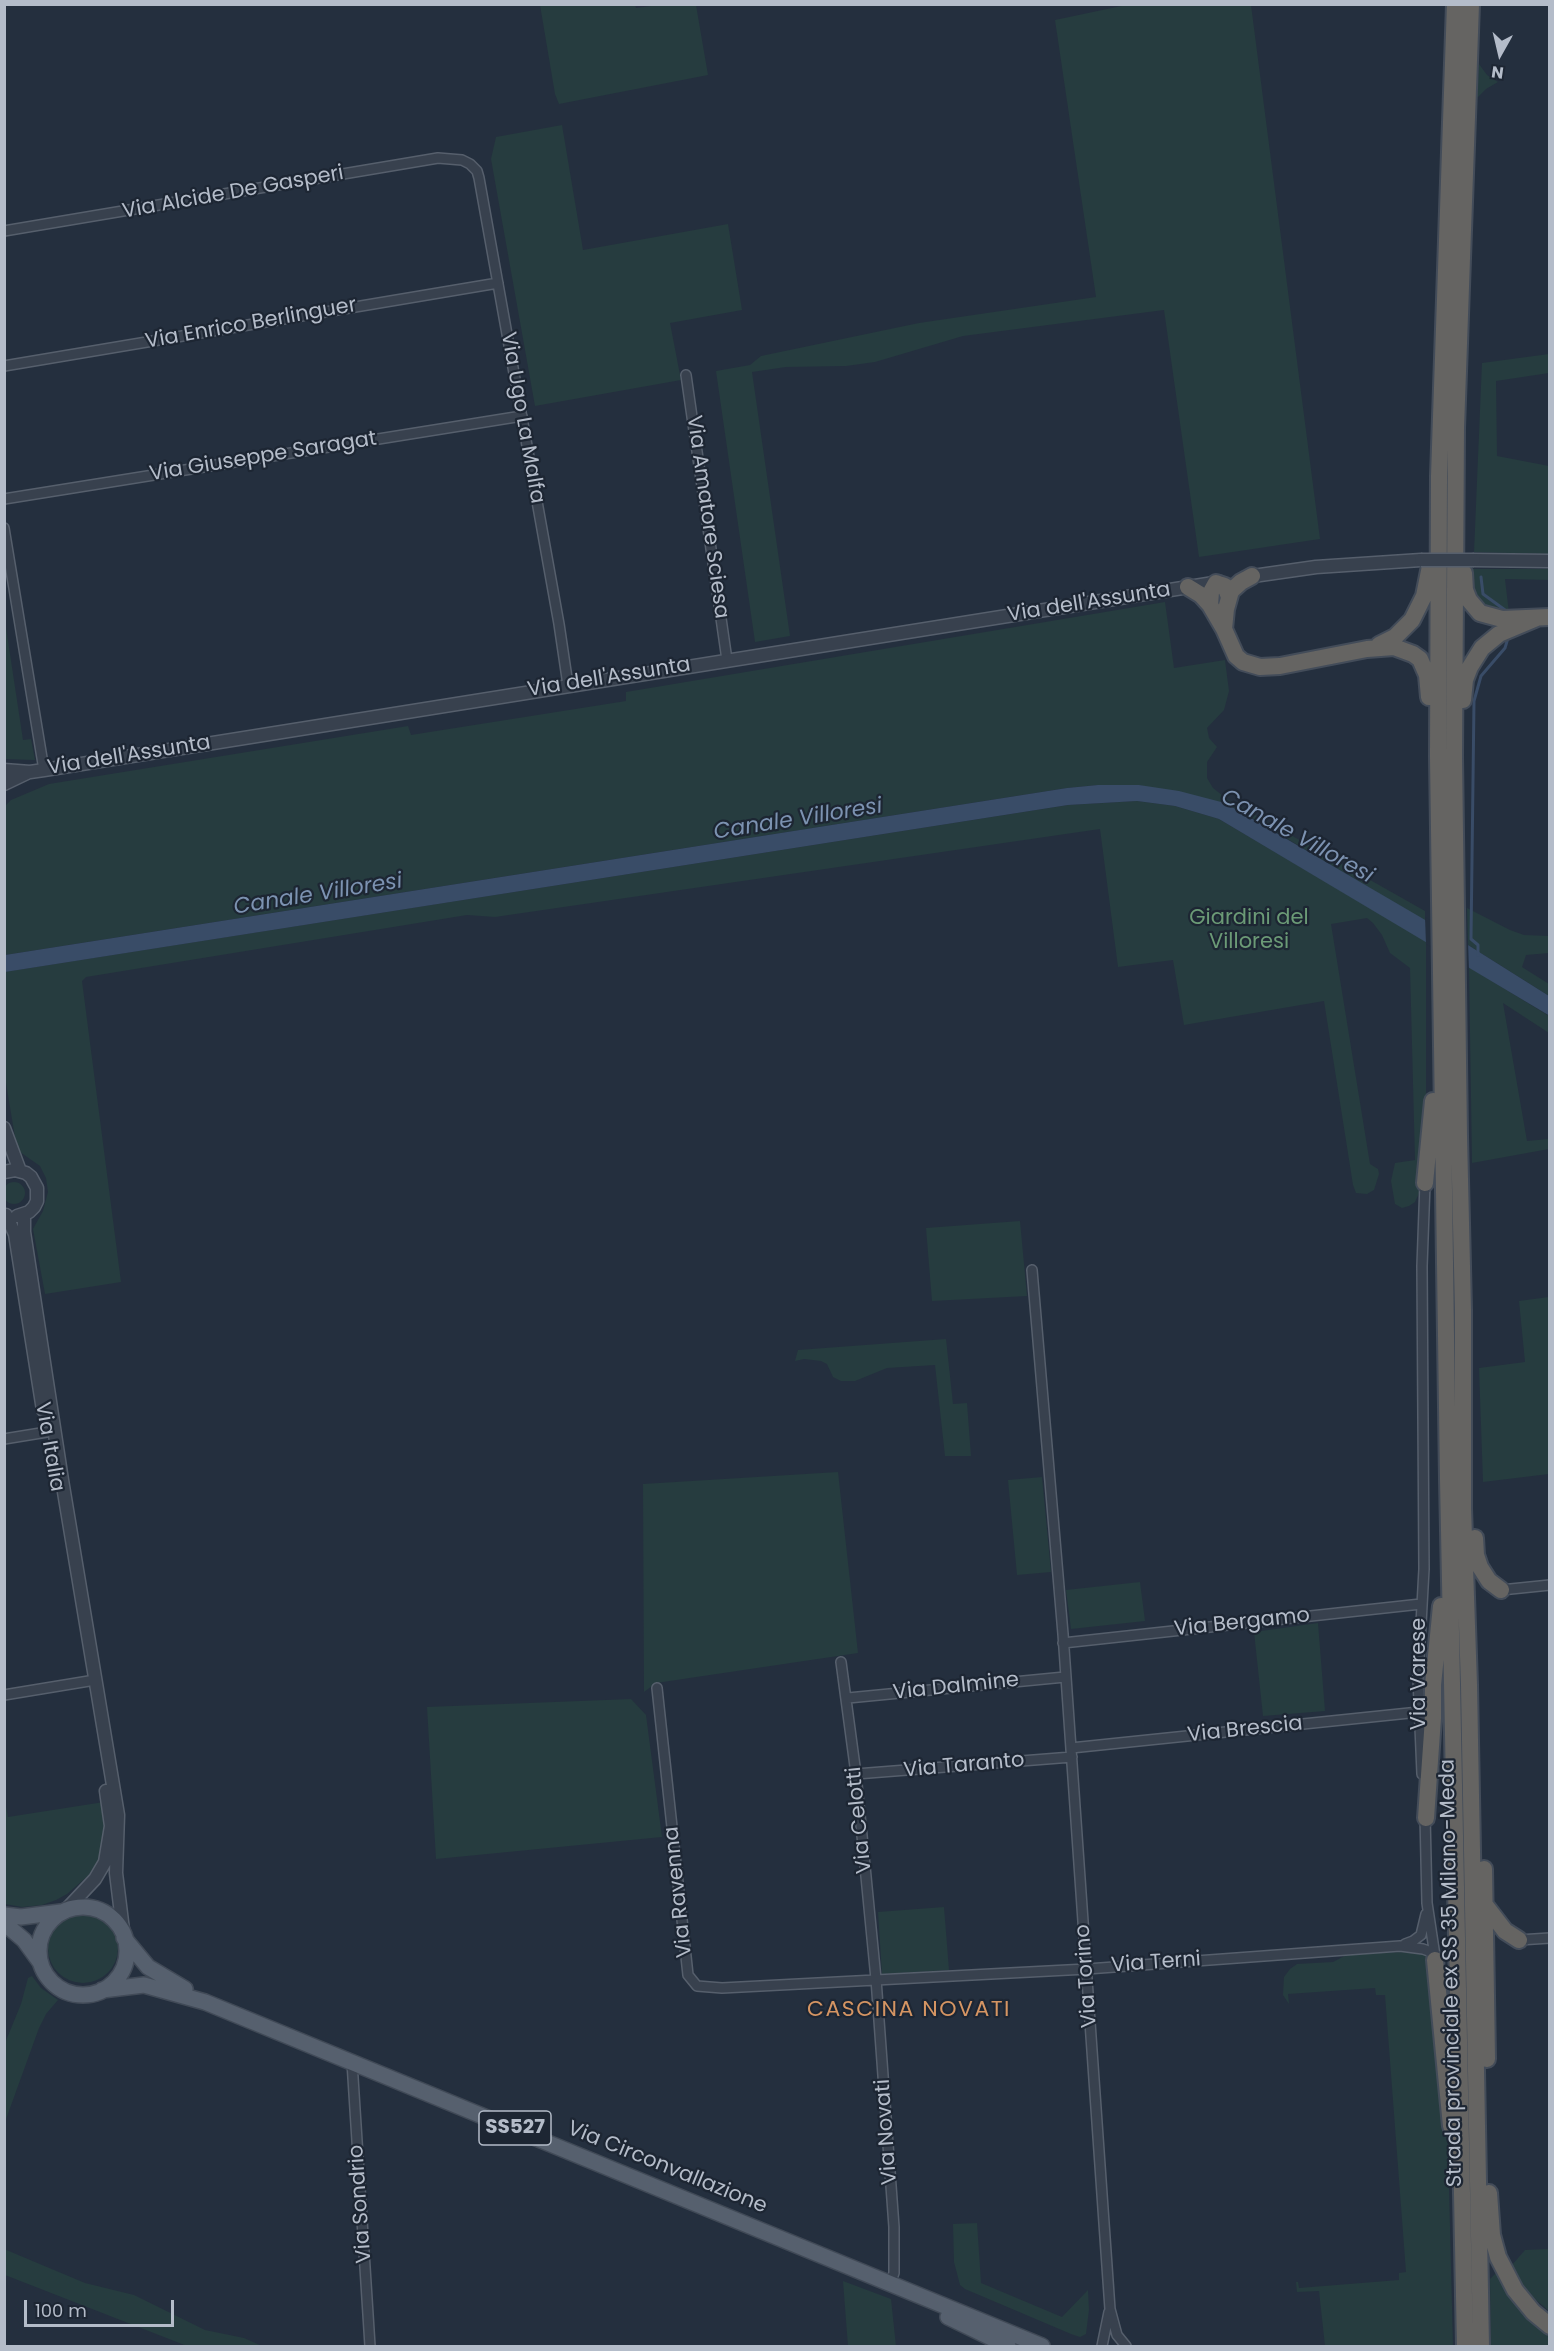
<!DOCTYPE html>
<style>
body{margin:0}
#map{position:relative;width:1554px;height:2351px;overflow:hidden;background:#242f3e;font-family:Poppins,sans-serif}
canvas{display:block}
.frame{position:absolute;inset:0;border:6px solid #b4bcc9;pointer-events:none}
.north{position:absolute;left:1470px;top:24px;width:60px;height:60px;-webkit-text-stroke:4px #1d2633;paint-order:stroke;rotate:188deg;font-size:16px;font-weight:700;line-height:24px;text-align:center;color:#b4bcc9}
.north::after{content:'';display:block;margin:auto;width:21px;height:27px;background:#b4bcc9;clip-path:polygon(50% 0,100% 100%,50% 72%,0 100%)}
.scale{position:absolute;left:24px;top:2300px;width:150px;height:27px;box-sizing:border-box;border:3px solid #b4bcc9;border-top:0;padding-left:8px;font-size:18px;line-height:21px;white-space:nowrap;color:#b4bcc9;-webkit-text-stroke:4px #1d2633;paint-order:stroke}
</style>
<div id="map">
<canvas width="1554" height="2351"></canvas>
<div class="frame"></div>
<div class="north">N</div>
<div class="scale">100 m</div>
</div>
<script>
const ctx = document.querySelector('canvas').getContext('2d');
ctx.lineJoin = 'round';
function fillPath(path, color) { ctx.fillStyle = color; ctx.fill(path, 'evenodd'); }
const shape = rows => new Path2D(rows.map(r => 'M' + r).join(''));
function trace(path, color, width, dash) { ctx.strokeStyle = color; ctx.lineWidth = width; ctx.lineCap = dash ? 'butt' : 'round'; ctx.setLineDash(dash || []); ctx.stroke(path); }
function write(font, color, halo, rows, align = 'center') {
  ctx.font = font + ' Poppins,sans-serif'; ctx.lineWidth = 4.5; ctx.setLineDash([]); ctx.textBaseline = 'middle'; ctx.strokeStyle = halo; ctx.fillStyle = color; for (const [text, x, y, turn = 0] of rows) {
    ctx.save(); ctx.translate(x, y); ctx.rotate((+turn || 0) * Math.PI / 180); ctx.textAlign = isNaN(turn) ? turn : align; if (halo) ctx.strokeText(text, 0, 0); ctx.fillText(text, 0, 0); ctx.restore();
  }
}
const green = shape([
 [635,5,636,8,658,5,696,5,708,75,559,104,555,94,540,5],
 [1126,5,1251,5,1320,539,1199,557,1164,310,963,336,875,362,846,366,786,367,752,372,790,636,755,642,716,371,750,365,761,356,919,323,1096,297,1055,20],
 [1479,64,1487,75,1498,82,1486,89,1477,98],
 [562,125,583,250,728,224,742,310,670,323,681,380,535,406,491,159,496,137],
 [1549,354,1549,373,1496,381,1497,456,1549,466,1549,554,1474,552,1482,363],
 [1467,569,1549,569,1549,580,1505,579,1509,613,1500,614,1477,603],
 [1165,602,1174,668,1225,660,1229,691,1224,710,1207,728,1209,738,1217,747,1207,762,1207,778,1213,788,1227,799,1425,911,1425,921,1254,819,1139,785,1098,785,1067,788,5,955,5,806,11,800,49,784,408,726,411,735,626,701,626,692],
 [5,621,23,740,31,739,35,760,5,759],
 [1137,801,1175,806,1219,819,1426,941,1426,1135,1420,1191,1415,1202,1409,1206,1402,1208,1395,1204,1391,1181,1395,1163,1415,1160,1410,968,1390,953,1382,935,1373,923,1367,918,1331,924,1370,1164,1378,1169,1379,1174,1374,1190,1367,1194,1356,1193,1353,1185,1324,1001,1184,1025,1173,960,1118,967,1100,829,495,917,467,915,86,977,82,981,121,1282,45,1294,33,1229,43,1211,48,1192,46,1178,40,1166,20,1152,16,1143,5,1077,4,972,1068,805],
 [1467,908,1510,930,1524,935,1549,936,1549,953,1526,955,1522,967,1549,984,1549,996,1468,945],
 [1469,967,1549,1016,1549,1033,1503,1003,1527,1141,1549,1139,1549,1149,1472,1163],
 '3 1193a11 11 0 1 1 22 0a11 11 0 1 1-22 0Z',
 [1020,1221,1027,1296,932,1301,926,1228],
 [1549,1297,1549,1474,1483,1482,1479,1368,1525,1362,1519,1301],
 [946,1339,953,1404,967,1403,971,1456,945,1456,935,1365,887,1368,855,1381,841,1381,833,1377,827,1364,821,1361,804,1359,795,1361,798,1350],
 [838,1472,858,1653,656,1683,644,1692,643,1484],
 [1042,1477,1051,1572,1017,1575,1008,1480],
 [1140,1582,1145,1621,1071,1629,1066,1590],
 [1318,1623,1325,1711,1263,1716,1254,1632],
 [631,1699,646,1715,662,1837,436,1859,427,1707],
 [4,1797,8,1817,104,1802,106,1840,97,1863,89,1875,67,1894,56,1900,42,1905,22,1907,5,1904],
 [944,1907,949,1970,882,1974,878,1912],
 '48 1948a35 35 0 1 1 70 0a35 35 0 1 1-70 0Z',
 [1417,1952,1424,1953,1428,1957,1443,2089,1448,2149,1453,2346,1325,2346,1319,2291,1297,2292,1296,2282,1298,2282,1299,2288,1399,2280,1399,2273,1406,2272,1385,1995,1376,1995,1375,1988,1288,1994,1289,2004,1283,1995,1284,1977,1290,1969,1297,1964,1333,1962,1350,1953],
 [32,1976,41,1988,58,2000,46,2014,39,2028,5,2122,5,2043,21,2004,28,1978],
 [977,2223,981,2283,1062,2317,1088,2290,1089,2310,1086,2334,1080,2337,1071,2334,965,2289,960,2285,954,2262,953,2224],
 [4,2249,85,2283,134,2295,205,2330,244,2338,262,2346,187,2346,5,2275],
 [1549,2249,1549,2311,1521,2287,1512,2265,1525,2250],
 [1496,2273,1501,2282,1549,2331,1549,2346,1491,2346,1490,2279],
 [843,2281,891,2299,896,2346,848,2346]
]);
const water = shape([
 [1098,785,1139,785,1179,791,1225,803,1468,945,1549,996,1550,1016,1219,819,1175,806,1137,801,1068,805,5,972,5,955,1067,788]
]);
const pier = shape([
 [1425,917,1468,941,1469,970,1426,944]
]);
const stream = shape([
 [1481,577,1483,594,1505,610],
 [1478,955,1478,945,1471,939,1474,701,1481,676,1505,648,1508,638]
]);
const minor = shape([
 [4,231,438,158,462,160,470,164,477,171,479,178,559,624,568,685],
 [4,366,498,283],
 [686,375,727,660],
 [4,499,522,416],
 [4,528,44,770],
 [1032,1270,1063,1634,1110,2309,1117,2335,1126,2346],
 [4,1439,47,1432],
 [1501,1590,1550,1585],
 [1063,1643,1421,1604],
 [841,1662,856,1774,876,1979,894,2227,894,2273,890,2284],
 [657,1688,688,1975,697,1986,722,1988,1087,1969,1400,1946,1423,1949,1431,1952,1435,1960],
 [4,1695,89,1681],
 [848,1698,1065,1677],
 [1071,1748,1419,1712],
 [856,1774,1072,1757],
 [1422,1774,1418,1679,1424,1569,1422,1266,1425,1183],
 [1425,1815,1427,1903,1435,1956],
 [1519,1940,1550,1938],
 [1405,1944,1413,1941,1421,1935,1426,1914],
 [352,2062,370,2346],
 [1102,2346,1109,2312]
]);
const tertiary = shape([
 [1474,560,1550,561],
 [1246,577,1316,567,1421,560],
 [4,770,30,772,44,770,1220,582],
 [4,784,29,772],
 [4,1128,20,1171],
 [4,1172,15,1170,26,1173,31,1177,37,1188,37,1201,34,1207,29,1212,17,1216],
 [6,1215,15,1234,43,1410],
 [24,1215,24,1232,62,1480,118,1815,116,1873,124,1938],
 [64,1912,95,1879,105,1862,111,1826,106,1791]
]);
const primary = shape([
 '39 1951a44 44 0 1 1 88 0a44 44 0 1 1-88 0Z',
 [4,1915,21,1917,61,1912],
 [4,1923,24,1940,40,1962],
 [124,1938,148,1967,185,1989],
 [102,1990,144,1985,205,2002,1042,2346],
 [948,2317,1008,2346]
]);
const trunk = shape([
 [1455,4,1439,476,1438,757,1448,1479,1465,2346],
 [1471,4,1456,428,1454,757,1459,1136,1463,1310,1463,1508,1469,1685,1481,2346],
 [1464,573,1465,590,1469,600,1480,613,1502,619,1550,617],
 [1188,587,1201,595,1210,605,1224,629,1236,656,1243,662,1260,667,1280,666,1367,649,1394,647,1413,654,1420,659,1427,675,1429,697],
 [1210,605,1211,592,1216,583,1225,586,1229,597],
 [1224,629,1226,609,1231,591,1241,582,1252,576],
 [1379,645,1395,637,1412,620,1424,596,1430,566],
 [1463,700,1465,680,1470,667,1482,648,1499,634,1537,618],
 [1425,1183,1433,1101],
 [1475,1538,1476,1555,1480,1567,1489,1581,1501,1590],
 [1426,1818,1433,1718,1433,1685,1441,1606],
 [1484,1869,1487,2059],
 [1485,1905,1505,1931,1519,1940],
 [1435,1960,1451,2126],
 [1489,2193,1492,2235,1498,2257,1515,2290,1533,2312,1550,2326]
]);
const tertiaryBridge = shape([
 [1421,560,1474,560]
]);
const shields = [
 [515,2128,72]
];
const shieldNames = [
 ["SS527",515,2128]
];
const streetNames = [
 ["Via Alcide De Gasperi",233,193,-10],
 ["Via Enrico Berlinguer",251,324,-10],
 ["Via Ugo La Malfa",522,418,80],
 ["Via Giuseppe Saragat",263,457,-9],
 ["Via Amatore Sciesa",707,517,82],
 ["Via dell'Assunta",1089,603,-9],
 ["Via dell'Assunta",609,678,-9],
 ["Via dell'Assunta",129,756,-9],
 ["Via Italia",49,1447,80],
 ["Via Bergamo",1242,1623,-6],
 ["Via Varese",1420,1674,-90],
 ["Via Dalmine",956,1687,-6],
 ["Via Brescia",1245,1730,-6],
 ["Via Taranto",964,1766,-5],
 ["Via Celotti",860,1820,-96],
 ["Via Ravenna",679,1892,-96],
 ["Via Terni",1156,1963,-4],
 ["Strada provinciale ex SS 35 Milano-Meda",1452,1973,-91],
 ["Via Torino",1087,1976,-94],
 ["Via Novati",887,2132,-94],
 ["Via Circonvallazione",667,2168,22],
 ["Via Sondrio",361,2204,-94]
];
const parkNames = [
 ["Giardini del",1249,919],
 ["Villoresi",1249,943]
];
const waterNames = [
 ["Canale Villoresi",798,820,-9],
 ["Canale Villoresi",1297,837,29],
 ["Canale Villoresi",318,895,-9]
];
const neighbourhoodNames = [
 ["CASCINA NOVATI",909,2010]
];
fillPath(green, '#263c3f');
fillPath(water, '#394c67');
fillPath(pier, '#242f3e');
trace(stream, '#394c67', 3);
trace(minor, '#565f6c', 12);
trace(tertiary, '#565f6c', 15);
trace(primary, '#414a57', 18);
trace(trunk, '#434c59', 20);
trace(minor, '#38414e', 9);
trace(tertiary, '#38414e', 12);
trace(primary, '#56606e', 15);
trace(trunk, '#656462', 16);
trace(tertiaryBridge, '#565f6c', 15, []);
trace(tertiaryBridge, '#38414e', 12);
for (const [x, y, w] of shields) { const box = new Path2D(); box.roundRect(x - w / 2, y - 17, w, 34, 4.5); ctx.fillStyle = '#1d2633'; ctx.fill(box); trace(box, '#b4bcc9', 1.5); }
write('bold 20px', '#b4bcc9', null, shieldNames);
write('21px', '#b4bcc9', '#1d2633', streetNames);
write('21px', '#6b9a76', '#1d2633', parkNames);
write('italic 22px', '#7c92b1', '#1d2633', waterNames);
ctx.letterSpacing = '1.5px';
write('22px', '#d59563', '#1d2633', neighbourhoodNames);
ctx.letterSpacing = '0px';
</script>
